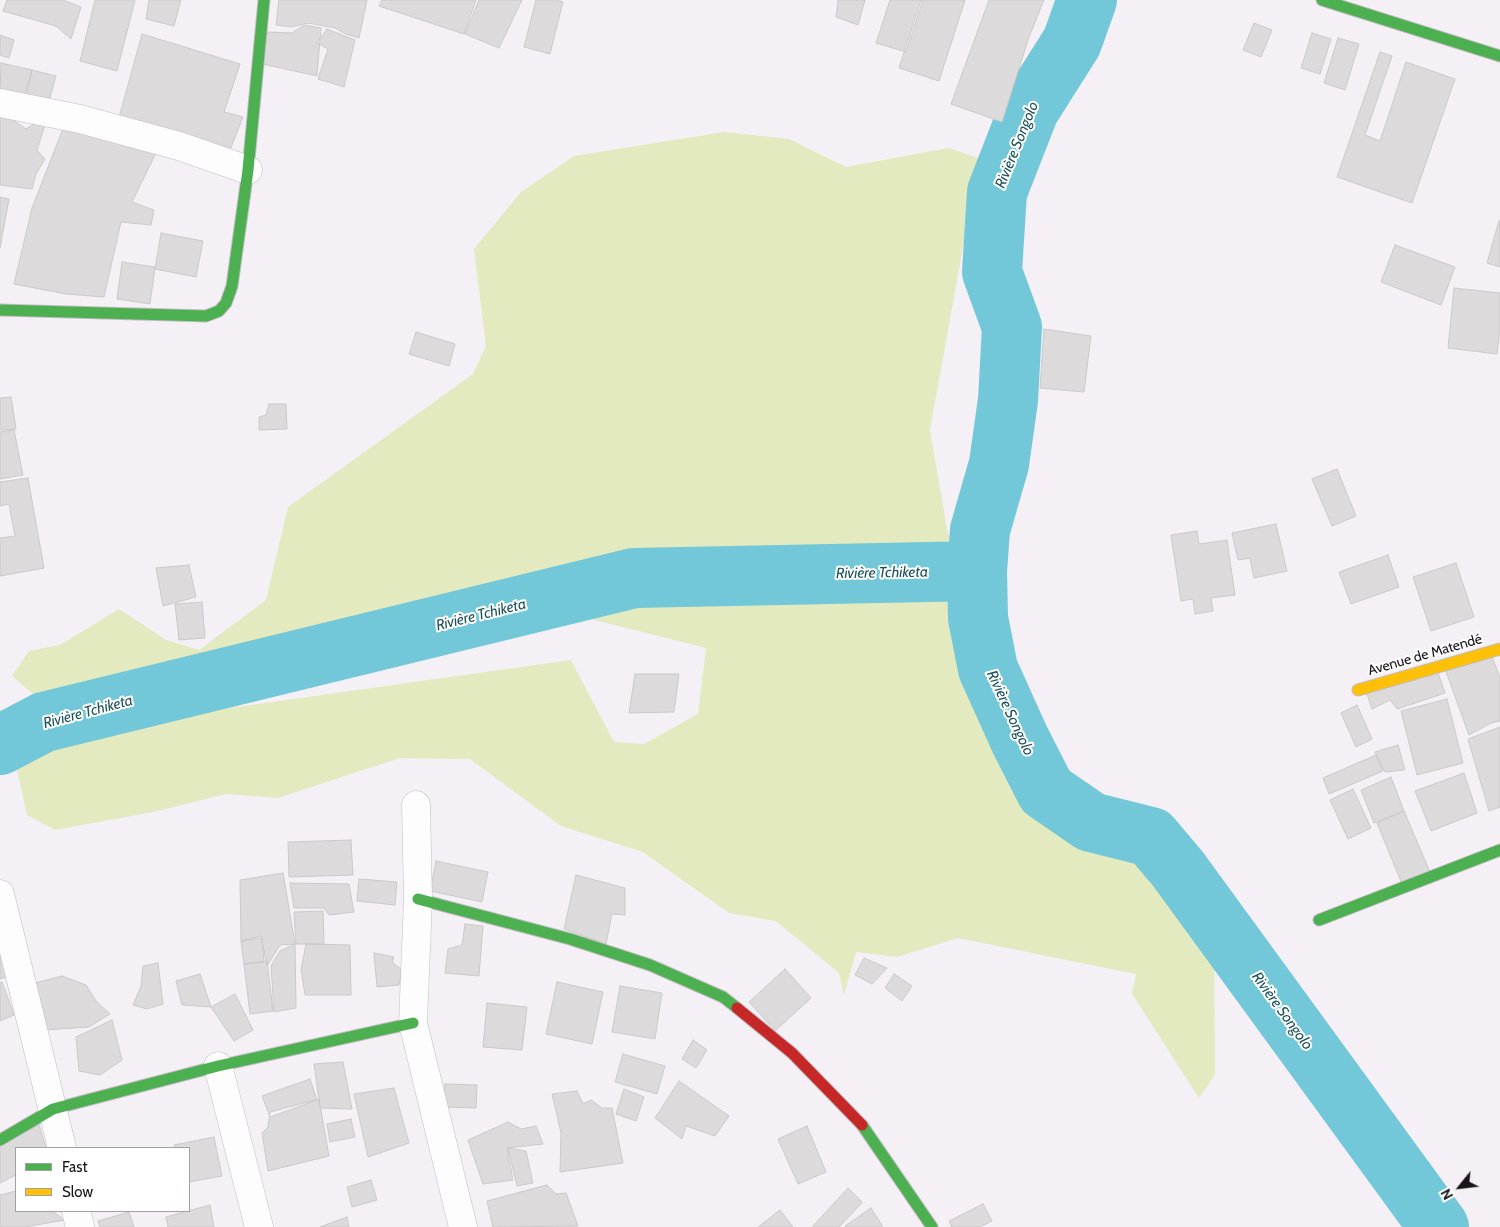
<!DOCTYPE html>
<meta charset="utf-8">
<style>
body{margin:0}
#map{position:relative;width:1500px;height:1227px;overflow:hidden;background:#f4f0f5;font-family:Cabin,sans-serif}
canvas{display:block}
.legend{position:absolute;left:15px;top:1147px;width:175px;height:65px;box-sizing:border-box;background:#fefffe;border:1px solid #a2a1a2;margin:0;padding:6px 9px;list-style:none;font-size:15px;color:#171517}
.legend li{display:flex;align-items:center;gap:10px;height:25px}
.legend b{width:25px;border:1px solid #a2a1a2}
.north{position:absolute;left:1435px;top:1162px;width:50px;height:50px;-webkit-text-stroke:4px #fefffe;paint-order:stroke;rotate:241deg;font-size:14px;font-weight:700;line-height:20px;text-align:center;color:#171517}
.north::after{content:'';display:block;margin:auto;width:18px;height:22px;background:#171517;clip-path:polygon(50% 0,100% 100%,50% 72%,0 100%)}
</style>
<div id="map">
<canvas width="1500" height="1227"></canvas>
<ul class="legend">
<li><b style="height:6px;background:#4caf50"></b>Fast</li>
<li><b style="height:6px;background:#ffc107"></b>Slow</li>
</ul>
<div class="north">N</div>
</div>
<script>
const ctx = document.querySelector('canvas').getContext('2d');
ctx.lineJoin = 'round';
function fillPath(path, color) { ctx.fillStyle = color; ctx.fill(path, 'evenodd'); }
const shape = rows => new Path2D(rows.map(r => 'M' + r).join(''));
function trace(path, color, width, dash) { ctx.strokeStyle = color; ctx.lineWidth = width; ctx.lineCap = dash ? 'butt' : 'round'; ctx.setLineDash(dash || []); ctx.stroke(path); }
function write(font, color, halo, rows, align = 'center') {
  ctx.font = font + ' Cabin,sans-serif'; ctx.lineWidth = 4; ctx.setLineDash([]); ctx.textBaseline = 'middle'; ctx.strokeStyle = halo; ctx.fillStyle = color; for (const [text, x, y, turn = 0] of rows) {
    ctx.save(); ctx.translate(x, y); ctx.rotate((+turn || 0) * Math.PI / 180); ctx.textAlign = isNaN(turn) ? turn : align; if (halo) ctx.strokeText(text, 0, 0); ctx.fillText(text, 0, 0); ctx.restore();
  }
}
const green = shape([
 [724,132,789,139,846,167,948,148,979,158,930,430,948,535,981,539,984,623,1013,705,1043,773,1101,827,1167,849,1209,910,1214,921,1215,1075,1199,1098,1132,994,1136,974,958,938,897,957,856,952,844,995,839,973,776,921,729,913,643,852,561,826,470,759,400,758,278,798,226,794,153,812,55,830,27,815,14,756,151,719,571,660,614,742,644,744,698,714,706,648,539,606,459,633,356,643,139,692,38,698,12,676,29,651,60,645,119,609,166,640,199,650,266,600,288,507,473,374,486,346,474,249,521,192,574,156]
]);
const river = shape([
 [1087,0,1072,42,1029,110,997,192,992,272,1012,327,1008,400,999,464,980,530,977,571,978,618,988,669,1020,740,1046,791,1091,822,1151,837,1178,869,1439,1227],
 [0,745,44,722,634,578,977,571]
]);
const building = shape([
 [7,0,63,0,81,7,71,39,56,26,3,11,7,0],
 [95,0,135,0,117,71,80,61,95,0],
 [149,0,181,0,174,26,146,19,149,0],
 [279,0,367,0,359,38,346,34,335,28,308,23,291,27,276,25,279,0],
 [382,0,476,0,464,34,379,6,382,0],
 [479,0,522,0,499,48,465,34,479,0],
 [536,0,556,0,563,2,550,54,524,47,536,0],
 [838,0,865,0,858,25,836,17,838,0],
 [890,0,923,0,906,52,876,43,890,0],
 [921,0,965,0,939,81,899,68,921,0],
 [989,0,1044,0,1029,37,1002,122,951,104,989,0],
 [1254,23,1272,30,1261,57,1243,50,1254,23],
 [304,25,321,28,317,76,258,63,268,32,292,33,304,25],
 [327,29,355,40,344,87,318,79,328,49,317,43,327,29],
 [1312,33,1331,39,1320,74,1301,68,1312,33],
 [142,34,240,64,224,112,243,117,230,150,118,121,142,34],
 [0,35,14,40,9,58,0,55,0,35],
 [1338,38,1359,44,1345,90,1324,83,1338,38],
 [1380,52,1392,56,1365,135,1380,141,1406,62,1455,79,1412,203,1337,177,1380,52],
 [1,63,32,70,25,102,0,97,1,63],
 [32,70,56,76,49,101,25,95,32,70],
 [0,111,26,129,48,115,37,150,45,159,36,174,32,189,0,185,0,111],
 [64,126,157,151,132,202,154,210,151,225,121,222,104,297,66,294,14,284,32,208,64,126],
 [0,197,9,199,0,248,0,197],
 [1499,221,1500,221,1500,267,1487,263,1499,221],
 [161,233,203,241,196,277,155,269,161,233],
 [1395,245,1455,267,1441,305,1381,282,1395,245],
 [122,262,155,267,150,304,117,299,122,262],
 [1454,288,1500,293,1500,328,1497,354,1448,348,1454,288],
 [1044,329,1091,336,1084,392,1040,388,1044,329],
 [416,332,455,344,449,366,409,354,416,332],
 [11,397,16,429,0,430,0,398,11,397],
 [269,404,286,404,287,429,259,430,259,417,266,415,269,404],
 [14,430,23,475,0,479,0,432,14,430],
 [1337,469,1356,516,1332,526,1312,479,1337,469],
 [28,478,44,568,0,576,0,538,15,536,9,504,0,506,0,482,28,478],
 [1276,524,1287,571,1254,578,1250,558,1238,560,1232,533,1276,524],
 [1197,531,1199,544,1227,540,1235,595,1211,598,1213,611,1195,614,1193,599,1181,601,1171,535,1197,531],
 [1388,555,1399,587,1351,604,1339,572,1388,555],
 [1456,563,1474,617,1431,631,1413,577,1456,563],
 [189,565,196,597,163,606,156,568,189,565],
 [202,602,205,638,179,640,175,604,202,602],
 [1490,651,1500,678,1500,721,1491,723,1469,735,1444,666,1490,651],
 [1436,667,1445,693,1397,709,1390,700,1372,709,1366,691,1436,667],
 [635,674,679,674,674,712,629,713,635,674],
 [1447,699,1463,763,1417,775,1401,711,1447,699],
 [1357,705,1372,739,1356,747,1341,713,1357,705],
 [1500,727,1500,807,1489,811,1468,739,1500,727],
 [1398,745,1405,770,1385,772,1375,752,1398,745],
 [1376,755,1383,771,1329,794,1323,778,1376,755],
 [1464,773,1477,813,1431,831,1415,791,1464,773],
 [1391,777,1404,811,1374,823,1361,790,1391,777],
 [1353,789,1371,828,1348,839,1330,800,1353,789],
 [1404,811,1430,872,1402,884,1377,823,1404,811],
 [351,840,353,875,289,877,288,842,351,840],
 [436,861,488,872,482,902,430,891,436,861],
 [283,873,295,944,280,945,267,966,261,936,241,941,240,880,283,873],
 [576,875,625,888,625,915,612,914,606,944,564,929,576,875],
 [359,879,397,882,395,905,357,901,359,879],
 [290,883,349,884,354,912,329,915,324,908,294,908,290,883],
 [323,911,324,944,296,944,294,912,323,911],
 [465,924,483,926,479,976,445,973,448,949,462,945,465,924],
 [262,938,264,962,244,964,241,941,262,938],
 [295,944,296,1008,274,1012,271,966,280,951,295,944],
 [306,944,350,945,351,995,305,995,301,970,306,944],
 [374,953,394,957,392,962,402,970,399,985,377,987,374,953],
 [0,955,7,977,0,979,0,955],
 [864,958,887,968,872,984,855,975,864,958],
 [267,961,273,1011,250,1014,244,964,267,961],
 [158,963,163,1004,147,1009,133,1005,141,986,143,966,158,963],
 [785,969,811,998,775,1031,749,1002,785,969],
 [200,974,211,1007,182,1005,176,981,200,974],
 [894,974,912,986,902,1001,885,988,894,974],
 [62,976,86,985,96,1001,110,1014,89,1027,45,1030,27,985,62,976],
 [2,982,14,1015,0,1021,0,983,2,982],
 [557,982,603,992,592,1044,546,1034,557,982],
 [620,986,662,993,655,1039,612,1032,620,986],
 [235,994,253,1030,234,1041,211,1007,235,994],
 [487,1003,527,1007,522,1050,483,1047,487,1003],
 [112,1020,122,1060,100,1075,79,1071,76,1037,112,1020],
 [693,1040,707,1050,696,1068,682,1059,693,1040],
 [623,1054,665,1066,657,1094,615,1082,623,1054],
 [343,1062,352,1109,320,1108,314,1064,343,1062],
 [310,1079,317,1100,270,1117,262,1096,310,1079],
 [679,1081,729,1116,715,1136,686,1126,682,1139,655,1118,679,1081],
 [445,1084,477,1085,476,1108,444,1107,445,1084],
 [394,1088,409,1143,368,1157,354,1094,394,1088],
 [624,1089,644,1097,636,1121,616,1114,624,1089],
 [577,1091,583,1104,591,1100,602,1108,612,1108,623,1163,560,1172,561,1133,552,1094,577,1091],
 [319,1099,329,1156,268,1171,262,1133,268,1127,270,1112,319,1099],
 [351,1119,355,1137,330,1142,327,1124,351,1119],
 [508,1122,521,1129,536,1126,543,1144,507,1148,513,1180,483,1184,468,1140,508,1122],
 [39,1125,46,1148,16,1148,16,1175,0,1183,0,1145,39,1125],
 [807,1126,826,1172,798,1184,778,1139,807,1126],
 [214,1137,222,1176,189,1182,189,1148,175,1148,174,1145,214,1137],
 [508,1148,526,1151,533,1183,517,1186,508,1148],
 [371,1180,377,1200,352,1207,347,1187,371,1180],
 [547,1185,556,1194,566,1193,578,1226,493,1227,487,1201,547,1185],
 [848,1188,862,1202,859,1206,839,1227,812,1227,848,1188],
 [16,1191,16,1211,52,1211,65,1220,25,1227,0,1227,0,1195,16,1191],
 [983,1204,992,1221,980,1227,952,1227,949,1221,983,1204],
 [210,1205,214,1227,168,1227,166,1217,210,1205],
 [871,1208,883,1227,846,1227,845,1226,871,1208],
 [780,1210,793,1227,758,1227,780,1210],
 [129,1212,134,1227,100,1227,98,1221,129,1212],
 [347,1217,349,1227,320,1227,347,1217]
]);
const street = shape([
 [0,103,80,119,179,146,248,170],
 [416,805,418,899,413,1023,463,1227],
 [0,894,62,1148],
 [218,1066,259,1227],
 [76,1211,80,1227]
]);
const fast = shape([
 [1322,0,1500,56],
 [0,310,206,316,219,311,226,303,232,286,248,170,264,0],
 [418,899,570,939,650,965,723,997,737,1008],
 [1319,920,1500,850],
 [862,1125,932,1227],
 [0,1140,53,1109,218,1066,413,1023]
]);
const slow = shape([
 [1358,690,1500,649]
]);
const jam = shape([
 [737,1008,792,1053,862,1125]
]);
const streetNames = [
 ["Avenue de Matendé",1425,655,-16]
];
const waterNames = [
 ["Rivière Songolo",1017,145,-68],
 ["Rivière Tchiketa",882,573,-1],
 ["Rivière Tchiketa",481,615,-14],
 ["Rivière Tchiketa",88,712,-15],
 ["Rivière Songolo",1010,713,65],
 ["Rivière Songolo",1282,1011,54]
];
fillPath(green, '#e3eabf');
trace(river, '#72c7d8', 60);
fillPath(building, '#dddadb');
trace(building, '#ccc8ca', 1);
trace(street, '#c0bdc1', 29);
trace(fast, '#c0bdc1', 13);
trace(slow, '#c0bdc1', 13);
trace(jam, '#c0bdc1', 13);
trace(street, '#fdfdfe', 28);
trace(fast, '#4caf50', 11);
trace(slow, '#ffc107', 11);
trace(jam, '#c62828', 11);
write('14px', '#171517', '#fefffe', streetNames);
write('italic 15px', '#1f525c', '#fefffe', waterNames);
</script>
